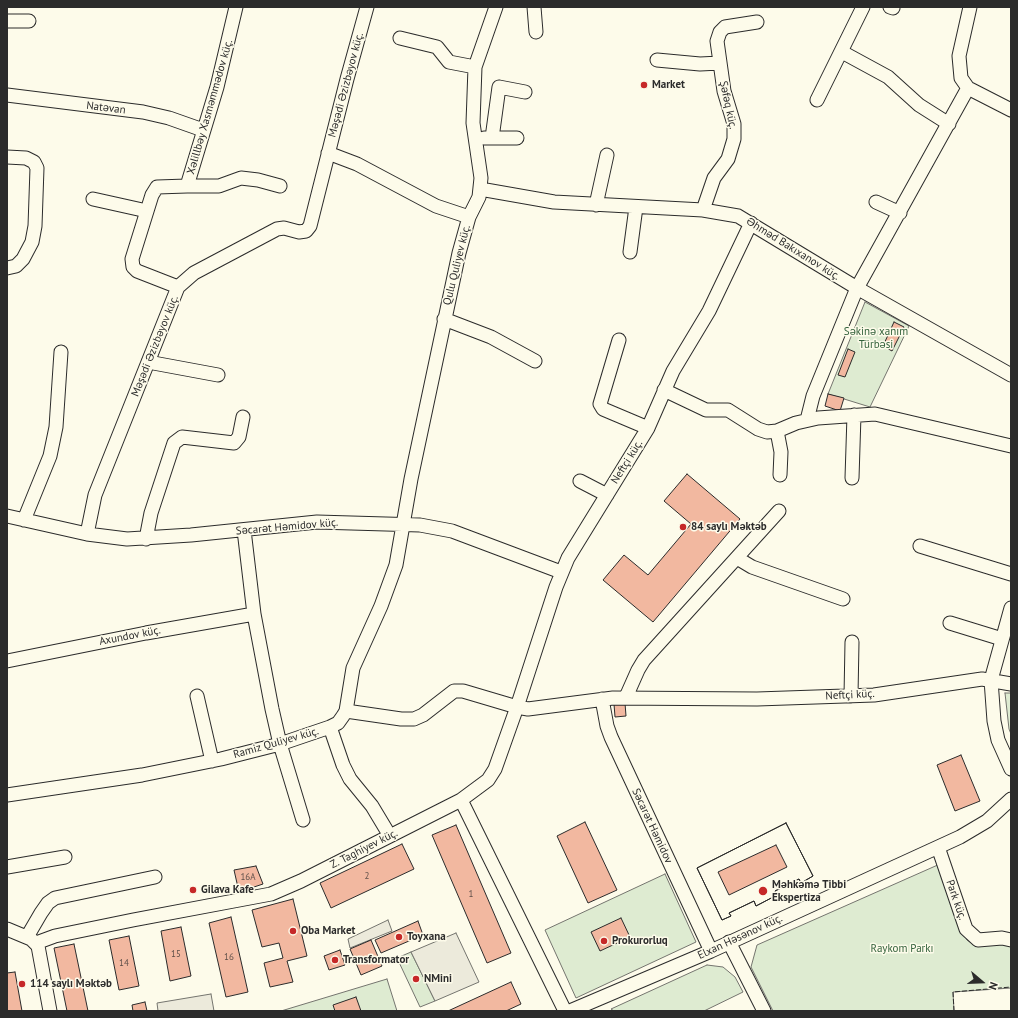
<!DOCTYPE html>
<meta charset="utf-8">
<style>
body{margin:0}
#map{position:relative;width:1018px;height:1018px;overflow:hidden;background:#fdfbea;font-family:"PT Sans",sans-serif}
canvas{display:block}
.frame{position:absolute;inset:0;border:8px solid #2b2b2b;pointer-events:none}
.north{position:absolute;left:962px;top:962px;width:40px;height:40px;-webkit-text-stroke:3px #fdfbea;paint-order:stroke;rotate:109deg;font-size:11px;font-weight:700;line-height:16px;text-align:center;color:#2b2b2b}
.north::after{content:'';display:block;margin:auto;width:14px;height:18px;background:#2b2b2b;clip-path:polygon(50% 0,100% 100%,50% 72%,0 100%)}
</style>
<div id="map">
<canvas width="1018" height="1018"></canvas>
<div class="frame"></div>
<div class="north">N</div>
</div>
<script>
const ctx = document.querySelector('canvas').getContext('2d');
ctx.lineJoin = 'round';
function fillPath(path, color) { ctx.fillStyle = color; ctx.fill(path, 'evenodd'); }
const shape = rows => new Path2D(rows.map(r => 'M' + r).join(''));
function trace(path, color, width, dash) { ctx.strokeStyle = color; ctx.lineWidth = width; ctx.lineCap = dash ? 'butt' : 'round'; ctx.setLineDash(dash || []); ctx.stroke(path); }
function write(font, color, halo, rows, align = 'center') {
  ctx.font = font + ' "PT Sans",sans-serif'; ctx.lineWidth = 3; ctx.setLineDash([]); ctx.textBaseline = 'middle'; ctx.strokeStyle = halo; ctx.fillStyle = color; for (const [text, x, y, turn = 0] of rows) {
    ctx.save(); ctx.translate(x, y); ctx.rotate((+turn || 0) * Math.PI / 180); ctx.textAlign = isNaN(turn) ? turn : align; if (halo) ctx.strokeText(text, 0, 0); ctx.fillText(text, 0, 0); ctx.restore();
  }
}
const green = shape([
 [865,302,909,326,870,407,828,394,865,302],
 [1005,693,1011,693,1011,734,1009,729,1005,693],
 [940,864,967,940,976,946,999,942,1011,945,1011,988,953,992,954,1011,773,1011,751,967,757,945,940,864],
 [665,874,696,942,576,998,545,930,665,874],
 [411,952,435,1001,420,1007,397,958,411,952],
 [707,965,723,967,735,977,743,992,704,1011,614,1011,611,1009,707,965],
 [387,979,397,1011,281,1011,387,979]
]);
const parking = shape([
 [388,920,392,931,350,948,348,939,388,920],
 [456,933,479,982,435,1001,411,952,456,933],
 [211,994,214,1011,158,1011,157,1003,211,994]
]);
const building = shape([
 [894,322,904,327,892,351,883,346,894,322],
 [848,349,855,352,845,377,838,375,848,349],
 [828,394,844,398,840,411,825,406,828,394],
 [687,474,740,519,653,622,603,580,624,555,648,575,691,524,664,501,687,474],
 [625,703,626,716,615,717,614,704,625,703],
 [961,755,980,801,955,811,937,765,961,755],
 [585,822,617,890,588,903,557,836,585,822],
 [786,823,813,876,801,883,799,879,775,891,777,895,756,906,754,901,729,913,731,916,722,920,697,868,786,823],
 [776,845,787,867,729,895,718,872,776,845],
 [786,823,813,876,801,883,799,879,775,891,777,895,756,906,754,901,729,913,731,916,722,920,697,868,786,823],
 [456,825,511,953,487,963,432,835,456,825],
 [402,844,414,869,331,908,320,883,402,844],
 [256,866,263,884,239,892,234,870,256,866],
 [293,899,307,956,287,961,293,982,270,987,264,963,283,958,279,943,262,947,252,910,293,899],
 [231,917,248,992,226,997,209,923,231,917],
 [621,918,630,937,600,951,591,932,621,918],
 [418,921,423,935,381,953,375,940,418,921],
 [181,927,191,976,170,981,161,931,181,927],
 [129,936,139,986,119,990,109,940,129,936],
 [371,940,382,966,361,975,350,949,371,940],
 [74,944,88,1011,67,1011,54,948,74,944],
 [340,950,345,965,329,970,324,956,340,950],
 [15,972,22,1011,7,1011,7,973,15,972],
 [511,982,521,1004,506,1011,448,1011,511,982],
 [356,997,361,1011,335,1011,333,1005,356,997],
 [145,1002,147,1011,133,1011,132,1005,145,1002]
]);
const minor = shape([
 [534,7,536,32],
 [890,7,893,8],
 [970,7,959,56,961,78,968,88,1011,110],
 [7,21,29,21],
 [400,38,437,47,449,62,475,67],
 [842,52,888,77,919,105,949,124],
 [657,60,700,64,720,63],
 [7,95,143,112,169,118,203,130],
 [817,100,863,7],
 [484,138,517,138],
 [492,138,499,87,525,92],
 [328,153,357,164,436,206,469,217],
 [7,157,26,158,34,162,37,168,35,226,32,242,23,259,16,266,7,268],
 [187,186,219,186,241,178,258,180,280,186],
 [480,189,554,202,703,210,738,216,857,288,1011,375],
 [93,199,147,211],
 [876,202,900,213],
 [596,205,607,155],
 [703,210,714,178,728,159,734,139,734,124,724,91,717,41,720,32,725,27,757,22],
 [630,252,636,207],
 [178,287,137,271,133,267,132,259,152,195,157,187,187,186,217,87,236,7],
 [444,319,491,337,535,361],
 [619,340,600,404,603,409,648,428],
 [148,362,218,375],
 [664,390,706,410,728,410,758,429,767,432,777,431,796,423,818,418,875,414,1011,446],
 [807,420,813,396,857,288,968,88],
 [777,431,781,452,780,475],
 [852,478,854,415],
 [580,481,607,495],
 [7,516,87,534,127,539,191,535,317,522,420,525,452,531,561,572],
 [24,520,50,456,56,427,61,352],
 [244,530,254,614,272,709,280,744,303,820],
 [87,534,95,495,178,287,194,273,277,229,284,228,299,232,306,231,310,226,347,79,367,7],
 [146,539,151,513,174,443,182,437,234,443,239,437,243,417],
 [920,546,1011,574],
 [737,558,752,567,843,599],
 [1011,608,991,680,994,721,998,740,1011,769],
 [950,623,1002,639],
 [7,661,146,633,254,614],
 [197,696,212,761],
 [851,696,852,642],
 [626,697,638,670,644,660,779,511],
 [602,699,607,726,611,737,711,951],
 [346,711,401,719,414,719,423,715,454,691,463,691,517,707,528,709,613,698,757,699,874,695,982,679,1011,684],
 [330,727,343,765,350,779,372,806,390,836],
 [7,795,142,775,221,759,280,744,330,727,338,723,343,716,346,711,353,668,381,606,396,565,411,479,459,253,469,217,479,197,481,178,473,123,475,67,496,7],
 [461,800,488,780,495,769,517,707,556,587,568,558,648,428,673,371,709,311,751,223],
 [938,847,966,929,978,940,1002,938,1011,940],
 [7,867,65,857],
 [7,929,31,939,38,946,50,1011],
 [27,937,41,913,48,903,55,898,155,877],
 [729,942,764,1011],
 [36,943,55,936,133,920,271,894,301,881,461,800,565,1011],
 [570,1011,711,951,960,837,987,821,1011,799]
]);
const fence = shape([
 [954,1011,953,992,1011,987]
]);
const markers = [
 [644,85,4,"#c62828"],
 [683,527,4,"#c62828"],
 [193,890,4,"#c62828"],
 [763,891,5,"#c62828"],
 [293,931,4,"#c62828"],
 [399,937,4,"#c62828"],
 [604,941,4,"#c62828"],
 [335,960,4,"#c62828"],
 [416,979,4,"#c62828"],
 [22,984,4,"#c62828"]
];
const numberNames = [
 ["2",367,876],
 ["16A",248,877],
 ["1",471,894],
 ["15",176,954],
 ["16",229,957],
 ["14",124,963]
];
const streetNames = [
 ["Məşədi Əzizbəyov küç.",346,85,-75],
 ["Şəfəq küç.",728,105,78],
 ["Xəlillbəy Xasməmmədov küç.",210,107,-74],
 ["Natəvan",106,108,7],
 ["Əhməd Bakıxanov küç.",793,249,32],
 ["Qulu Quliyev küç.",457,265,-76],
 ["Məşədi Əzizbəyov küç.",155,346,-68],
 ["Neftçi küç.",627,462,-58],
 ["Səcarət Həmidov küç.",287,527,-5],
 ["Axundov küç.",130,636,-11],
 ["Neftçi küç.",850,695,-3],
 ["Ramiz Quliyev küç.",276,743,-16],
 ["Səcarət Həmidov",652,826,65],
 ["Z. Taghiyev küç.",364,849,-27],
 ["Park küç.",956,900,71],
 ["Elxan Həsənov küç.",740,937,-25]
];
const poiNames = [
 ["Market",652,85],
 ["84 saylı Məktəb",691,527],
 ["Məhkəmə Tibbi",772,885],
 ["Ekspertiza",772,898],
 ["Gilava Kafe",201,890],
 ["Oba Market",301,931],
 ["Toyxana",407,937],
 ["Prokurorluq",612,941],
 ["Transformator",343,960],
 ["NMini",424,979],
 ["114 saylı Məktəb",30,984]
];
const parkNames = [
 ["Səkinə xanım",876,332],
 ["Türbəsi",876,345],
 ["Raykom Parkı",902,949]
];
fillPath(green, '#deebd1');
trace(green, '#74746e', 1);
fillPath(parking, '#eceadb');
trace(parking, '#74746e', 1);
fillPath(building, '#f2b8a0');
trace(building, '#2b2b2b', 1);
trace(minor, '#2b2b2b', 15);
trace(minor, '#fdfbea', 13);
trace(fence, '#2b2b2b', 1, [5, 2]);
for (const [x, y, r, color] of markers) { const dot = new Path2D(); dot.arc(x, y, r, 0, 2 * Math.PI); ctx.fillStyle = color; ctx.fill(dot); trace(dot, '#fdfbea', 1.5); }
write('9px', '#5d4e48', null, numberNames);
write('11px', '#2b2b2b', '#fdfbea', streetNames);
write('bold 11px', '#2b2b2b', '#fdfbea', poiNames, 'left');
write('11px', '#34623c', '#fdfbea', parkNames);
</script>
